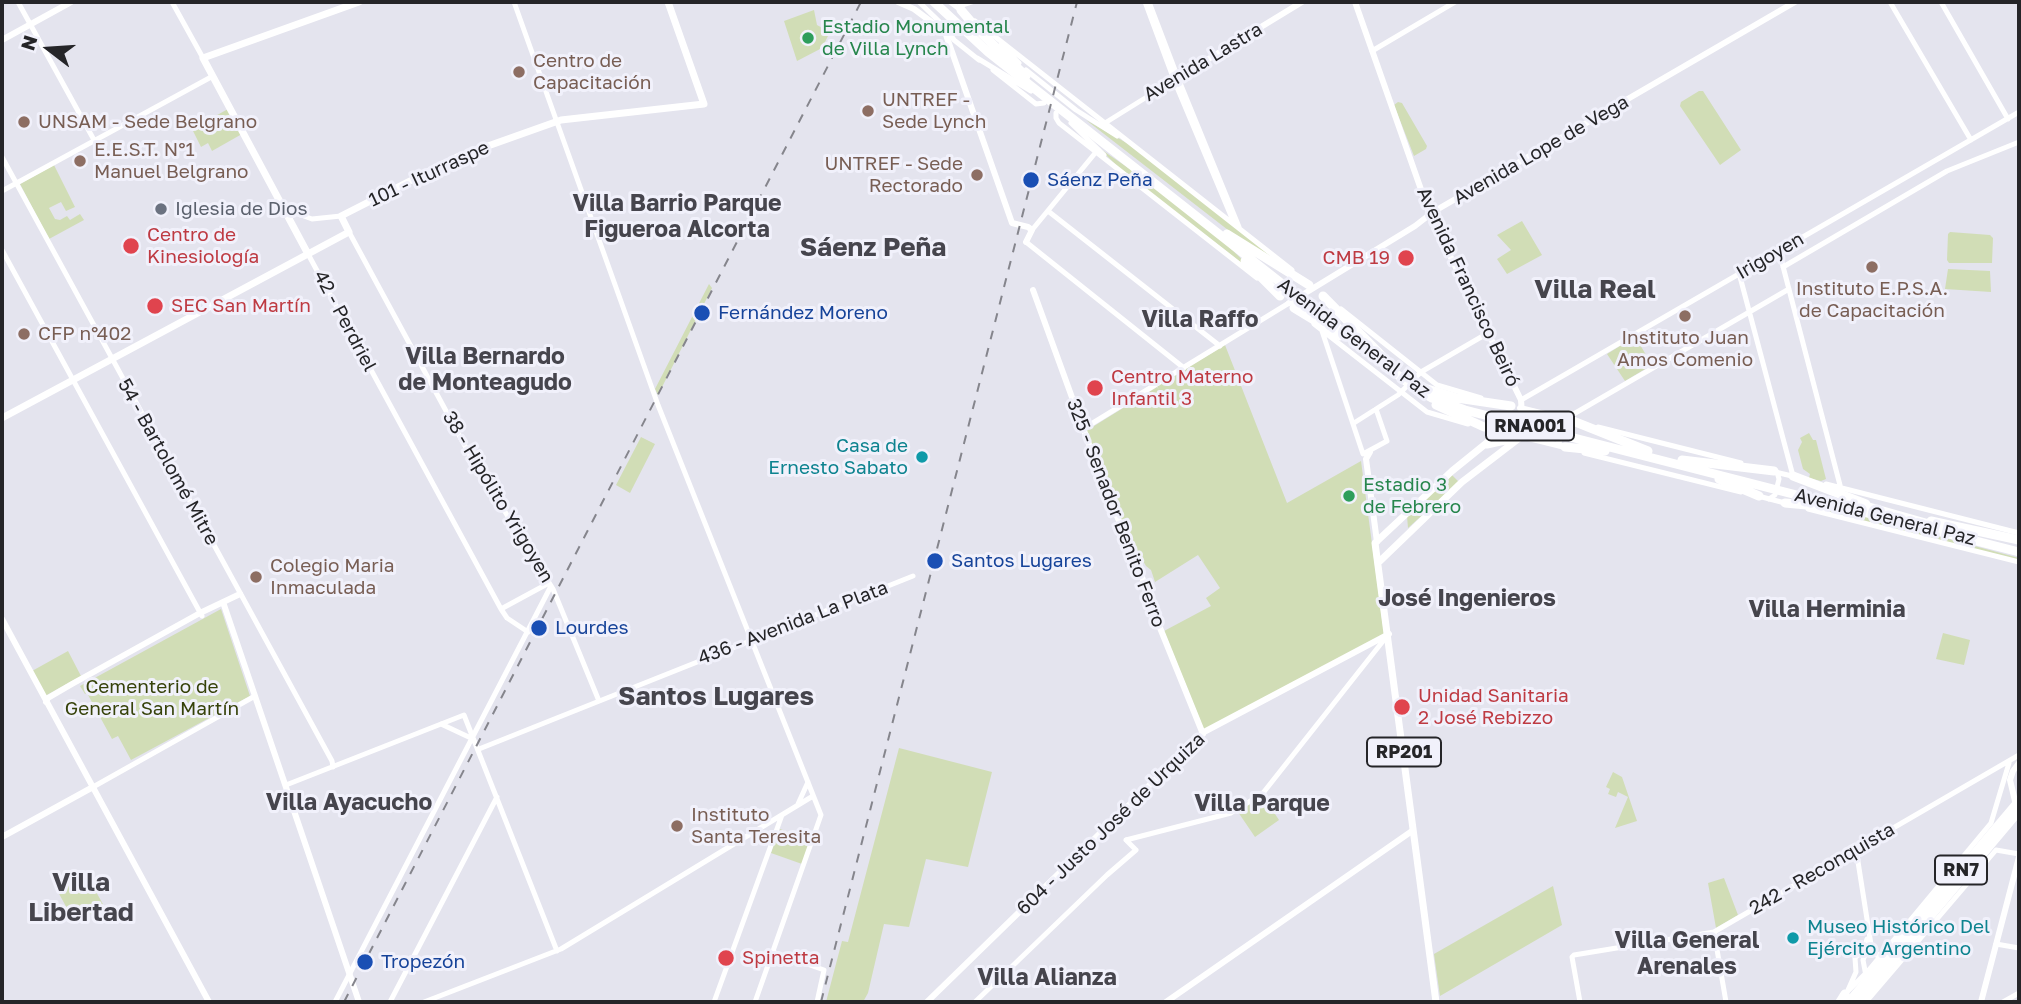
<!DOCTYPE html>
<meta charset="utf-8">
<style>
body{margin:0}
#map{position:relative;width:2021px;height:1004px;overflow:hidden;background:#e4e4ee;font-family:"Golos Text",sans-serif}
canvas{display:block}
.frame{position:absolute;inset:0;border:4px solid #252528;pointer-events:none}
.north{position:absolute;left:14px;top:14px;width:70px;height:70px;-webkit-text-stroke:5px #f1f1fb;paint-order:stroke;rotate:287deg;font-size:19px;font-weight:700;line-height:28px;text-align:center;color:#252528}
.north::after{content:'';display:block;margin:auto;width:24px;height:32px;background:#252528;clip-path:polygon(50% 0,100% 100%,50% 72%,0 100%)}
</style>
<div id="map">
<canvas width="2021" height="1004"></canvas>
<div class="frame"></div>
<div class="north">N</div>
</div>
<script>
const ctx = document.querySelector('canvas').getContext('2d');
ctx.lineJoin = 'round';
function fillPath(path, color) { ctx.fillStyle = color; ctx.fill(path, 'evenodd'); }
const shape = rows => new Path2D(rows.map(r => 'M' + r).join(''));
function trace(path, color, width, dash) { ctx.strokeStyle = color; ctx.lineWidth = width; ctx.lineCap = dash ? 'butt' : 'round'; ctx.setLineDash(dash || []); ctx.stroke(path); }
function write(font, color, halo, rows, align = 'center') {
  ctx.font = font + ' "Golos Text",sans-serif'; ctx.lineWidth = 6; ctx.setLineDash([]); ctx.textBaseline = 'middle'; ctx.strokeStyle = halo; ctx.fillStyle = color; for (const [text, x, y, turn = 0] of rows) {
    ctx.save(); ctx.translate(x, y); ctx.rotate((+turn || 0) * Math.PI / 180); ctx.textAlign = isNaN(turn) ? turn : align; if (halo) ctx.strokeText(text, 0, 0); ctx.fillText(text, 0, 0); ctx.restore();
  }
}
const green = shape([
 [814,10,817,25,830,32,822,48,797,61,784,21],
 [1699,91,1703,91,1741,150,1720,165,1680,106,1681,102],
 [1398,102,1402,103,1427,146,1426,149,1414,156,1394,105],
 [228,109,242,134,212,151,208,143,201,147,192,129],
 [1086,120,1132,146,1294,273,1250,247],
 [1099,148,1146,180,1222,240,1261,278,1120,169],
 [54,165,75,207,66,211,61,202,49,208,55,219,60,220,67,216,70,220,80,214,84,220,49,239,20,184],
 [1522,221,1542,255,1507,274,1497,259,1511,250,1497,235],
 [1950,232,1990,235,1993,238,1992,263,1949,263,1947,260,1948,234],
 [1948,269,1990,271,1991,292,1945,289],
 [709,284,712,288,658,395,655,389],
 [1628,341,1632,347,1639,343,1652,365,1625,381,1607,354],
 [1225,345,1287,503,1361,461,1384,634,1204,730,1164,631,1211,606,1206,598,1220,588,1198,555,1155,582,1151,570,1146,566,1136,549,1133,549,1086,431,1157,387,1159,390,1157,386],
 [1809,433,1813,440,1816,440,1826,479,1821,481,1809,478,1810,474,1803,469,1798,450,1802,442,1800,438],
 [641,437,655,444,630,493,616,485],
 [1452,475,1459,482,1408,528,1407,516],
 [1797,506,1849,512,2019,558,2019,561],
 [221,609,250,696,131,760,118,736,112,739,87,693,85,694,80,686],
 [1943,633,1970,640,1964,665,1936,659],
 [68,651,81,676,45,696,32,671],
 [899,748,992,772,968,867,926,859,909,927,884,924,868,993,863,1002,826,1002,842,941,848,942],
 [1613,772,1622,777,1637,821,1615,828,1628,797,1618,792,1616,797,1608,794,1610,789,1606,787],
 [1263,796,1279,820,1255,837,1238,812],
 [780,829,810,840,802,864,771,853],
 [86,874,104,906,75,923,57,890],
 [1724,878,1738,915,1716,928,1708,883],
 [1553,886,1562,925,1440,996,1434,954]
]);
const tertiary = shape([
 [18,2,94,140],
 [172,2,203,58],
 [514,2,658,405,821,815,755,1002],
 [919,2,946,28,954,40,979,60],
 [950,2,962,11],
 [1145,2,1174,80,1234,223],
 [1149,2,1178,78,1239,227],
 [1890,2,1971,140],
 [1941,2,2008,119],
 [957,7,972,2],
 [975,21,1292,270],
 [1001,45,1019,63],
 [1372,51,1455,2],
 [977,58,1031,91],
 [993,70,1036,104,1044,103],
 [1026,70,1076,110,1117,136],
 [1056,113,1056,118,1059,123,1257,278],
 [1071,123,1104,155],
 [1105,123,1174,80],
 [2,157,332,761,333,767],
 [2,191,213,76],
 [285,209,312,219,341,216],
 [1048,211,1220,346],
 [1032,230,1096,152],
 [349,232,471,457,553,589,599,701],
 [1026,242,1184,368],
 [2,250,202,616],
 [1779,251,1841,489],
 [308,254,501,609,507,618,528,632],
 [1783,267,1947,171,2019,142],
 [1739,273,1793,476],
 [1341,309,1437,385,1481,398],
 [1314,324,1427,412,1468,424],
 [1322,331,1363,454,1387,441,1376,409],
 [1521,400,2019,112],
 [1565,419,1789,289],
 [1354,423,1398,395,1421,372,1488,333],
 [1598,427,1741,463],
 [1083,429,1289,303],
 [1584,453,1741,492],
 [1771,471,1796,477],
 [1826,484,2019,533],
 [1758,496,1785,503],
 [1769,499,1775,495,1779,479,1777,472],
 [1808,509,2019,562],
 [501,609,549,583],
 [441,724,473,739],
 [479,749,913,576],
 [286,785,464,715,557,951],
 [93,787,255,696],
 [798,804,808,782],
 [1126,840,1231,813,1263,793,1387,636],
 [1856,849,1872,951,1876,955,1883,954],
 [1714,932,1726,1002],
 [1996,944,2019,948],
 [773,952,824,970,817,1002],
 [1866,976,1863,960,1869,945],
 [1848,990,1856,972,1855,958,1864,948,1867,939],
 [1843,996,1868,971,1991,823,2009,763],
 [335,1002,551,586],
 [390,1002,497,797],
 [424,1002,561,949,813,796],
 [714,1002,782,815],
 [975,1002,1107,875,1136,850,1126,840],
 [1580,1002,1572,957,1574,955,1714,932,2019,755],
 [1866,1002,1996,850,2019,854],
 [2003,1002,2019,993]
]);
const secondary = shape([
 [898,2,914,9,945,32,1012,223,1028,227,1032,230,1026,242],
 [1355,2,1430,215,1521,400,1522,414,1515,434],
 [2,40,71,2],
 [1174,80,1302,2],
 [1033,290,1106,491,1137,562,1154,613,1203,734],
 [1289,303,1415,226,1433,212,1795,2],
 [1520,408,1565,419,1558,445],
 [1484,427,1565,447],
 [1370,452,1366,459,1377,542],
 [223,602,359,1002],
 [2,619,209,1002],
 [46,702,48,698,72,684,200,613,240,594],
 [2015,801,2010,780,2013,771,2019,763],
 [2,837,93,787],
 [927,1002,1204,732,1389,634],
 [1166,1002,1412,831],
 [1981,1002,2019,857]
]);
const primary = shape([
 [308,254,203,58,359,2],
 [2,418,349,232,341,216,457,157,561,120,704,104,668,2],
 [1487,445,1505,441,1515,434],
 [1380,561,1462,482,1522,436],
 [1436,1002,1375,543,1452,471,1494,437]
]);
const motorway = shape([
 [934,2,988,52,1413,387,1432,398,1465,410,2019,552],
 [961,10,979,31,1026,76],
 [1227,234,1309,285],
 [1245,261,1280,296],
 [1323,296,1385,359],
 [1294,308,1340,336],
 [1424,388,1457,398,1511,406],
 [1436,405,1484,427],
 [1573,421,1648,451],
 [1565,447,1605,451],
 [1682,460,1774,471],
 [1793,476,1866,504],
 [1719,479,1759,496],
 [1785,503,1828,507],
 [1862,505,1936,526],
 [1931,521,2019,540],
 [1840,1002,1845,994],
 [1849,1002,2019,801],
 [1858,1002,2019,811]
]);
const rail = shape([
 [344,1002,861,2],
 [821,1002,1077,2]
]);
const markers = [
 [808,38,7,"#2e9e5b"],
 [519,72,7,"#8d6e63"],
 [868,111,7,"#8d6e63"],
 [24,122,7,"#8d6e63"],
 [80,161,7,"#8d6e63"],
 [977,175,7,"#8d6e63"],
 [1031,180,9,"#1a4fb4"],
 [161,209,7,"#6b7280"],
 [131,246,9,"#e0444e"],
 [1406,258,9,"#e0444e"],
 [1872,267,7,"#8d6e63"],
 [155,306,9,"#e0444e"],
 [702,313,9,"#1a4fb4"],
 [1685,316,7,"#8d6e63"],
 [24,334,7,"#8d6e63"],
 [1095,388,9,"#e0444e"],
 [922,457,7,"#0f9aa8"],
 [1349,496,7,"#2e9e5b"],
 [935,561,9,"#1a4fb4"],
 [256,577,7,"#8d6e63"],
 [539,628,9,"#1a4fb4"],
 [1402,707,9,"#e0444e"],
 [677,826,7,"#8d6e63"],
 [1793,938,7,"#0f9aa8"],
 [726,958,9,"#e0444e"],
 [365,962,9,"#1a4fb4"]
];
const shields = [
 [1530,426,88],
 [1404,752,74],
 [1961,870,52]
];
const shieldNames = [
 ["RNA001",1530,426],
 ["RP201",1404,752],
 ["RN7",1961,870]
];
const leisureNames = [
 ["Estadio Monumental",822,27],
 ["de Villa Lynch",822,49],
 ["Estadio 3",1363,485],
 ["de Febrero",1363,507]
];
const educationNames = [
 ["Centro de",533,61],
 ["Capacitación",533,83],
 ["UNTREF -",882,100],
 ["Sede Lynch",882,122],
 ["UNSAM - Sede Belgrano",38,122],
 ["E.E.S.T. N°1",94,150],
 ["Manuel Belgrano",94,172],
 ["UNTREF - Sede",963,164,"right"],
 ["Rectorado",963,186,"right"],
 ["Instituto E.P.S.A.",1872,289,"center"],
 ["de Capacitación",1872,311,"center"],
 ["CFP n°402",38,334],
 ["Instituto Juan",1685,338,"center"],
 ["Amos Comenio",1685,360,"center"],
 ["Colegio Maria",270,566],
 ["Inmaculada",270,588],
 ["Instituto",691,815],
 ["Santa Teresita",691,837]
];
const streetNames = [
 ["Avenida Lastra",1203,62,-31],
 ["Avenida Lope de Vega",1541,150,-30],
 ["101 - Iturraspe",429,174,-25],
 ["Irigoyen",1770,256,-30],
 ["Avenida Francisco Beiró",1468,287,65],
 ["42 - Perdriel",345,321,62],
 ["Avenida General Paz",1354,338,37],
 ["54 - Bartolomé Mitre",168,462,61],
 ["38 - Hipólito Yrigoyen",498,497,59],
 ["325 - Senador Benito Ferro",1116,513,69],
 ["Avenida General Paz",1885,517,14],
 ["436 - Avenida La Plata",793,623,-21],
 ["604 - Justo José de Urquiza",1111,824,-44],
 ["242 - Reconquista",1822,869,-30]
];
const transitNames = [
 ["Sáenz Peña",1047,180],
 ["Fernández Moreno",718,313],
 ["Santos Lugares",951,561],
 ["Lourdes",555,628],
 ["Tropezón",381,962]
];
const worshipNames = [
 ["Iglesia de Dios",175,209]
];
const healthNames = [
 ["Centro de",147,235],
 ["Kinesiología",147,257],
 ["CMB 19",1390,258,"right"],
 ["SEC San Martín",171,306],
 ["Centro Materno",1111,377],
 ["Infantil 3",1111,399],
 ["Unidad Sanitaria",1418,696],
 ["2 José Rebizzo",1418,718],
 ["Spinetta",742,958]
];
const cultureNames = [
 ["Casa de",908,446],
 ["Ernesto Sabato",908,468],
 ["Museo Histórico Del",1807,927,"left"],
 ["Ejército Argentino",1807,949,"left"]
];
const parkNames = [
 ["Cementerio de",152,687],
 ["General San Martín",152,709]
];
const quarterNames = [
 ["Villa Barrio Parque",677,204],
 ["Figueroa Alcorta",677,230],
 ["Villa Raffo",1200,320],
 ["Villa Bernardo",485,357],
 ["de Monteagudo",485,383],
 ["José Ingenieros",1467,599],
 ["Villa Herminia",1827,610],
 ["Villa Ayacucho",349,803],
 ["Villa Parque",1262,804],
 ["Villa General",1687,941],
 ["Arenales",1687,967],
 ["Villa Alianza",1047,978]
];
const districtNames = [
 ["Sáenz Peña",873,248],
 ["Villa Real",1595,290],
 ["Santos Lugares",716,697],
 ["Villa",81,883],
 ["Libertad",81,913]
];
fillPath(green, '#d1ddb6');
trace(tertiary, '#fff', 5);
trace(secondary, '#fff', 6);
trace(primary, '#fff', 7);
trace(motorway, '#fff', 9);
trace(rail, '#85858c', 2, [9, 9]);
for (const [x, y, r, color] of markers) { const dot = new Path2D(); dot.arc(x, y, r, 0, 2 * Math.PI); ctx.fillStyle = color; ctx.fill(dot); trace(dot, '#f1f1fb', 2.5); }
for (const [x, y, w] of shields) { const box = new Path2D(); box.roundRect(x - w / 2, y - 14.5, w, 29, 5); ctx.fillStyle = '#f1f1fb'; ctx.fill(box); trace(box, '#252528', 2); }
write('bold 18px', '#252528', null, shieldNames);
write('19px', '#27864d', '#f1f1fb', leisureNames, 'left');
write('19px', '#785e54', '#f1f1fb', educationNames, 'left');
write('19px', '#252528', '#f1f1fb', streetNames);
write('19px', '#164399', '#f1f1fb', transitNames, 'left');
write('19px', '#5b616d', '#f1f1fb', worshipNames, 'left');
write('19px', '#be3a42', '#f1f1fb', healthNames, 'left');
write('19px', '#0d838f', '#f1f1fb', cultureNames, 'right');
write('19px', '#36420a', '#f1f1fb', parkNames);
write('bold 23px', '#46454d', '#f1f1fb', quarterNames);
write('bold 26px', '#46454d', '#f1f1fb', districtNames);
</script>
